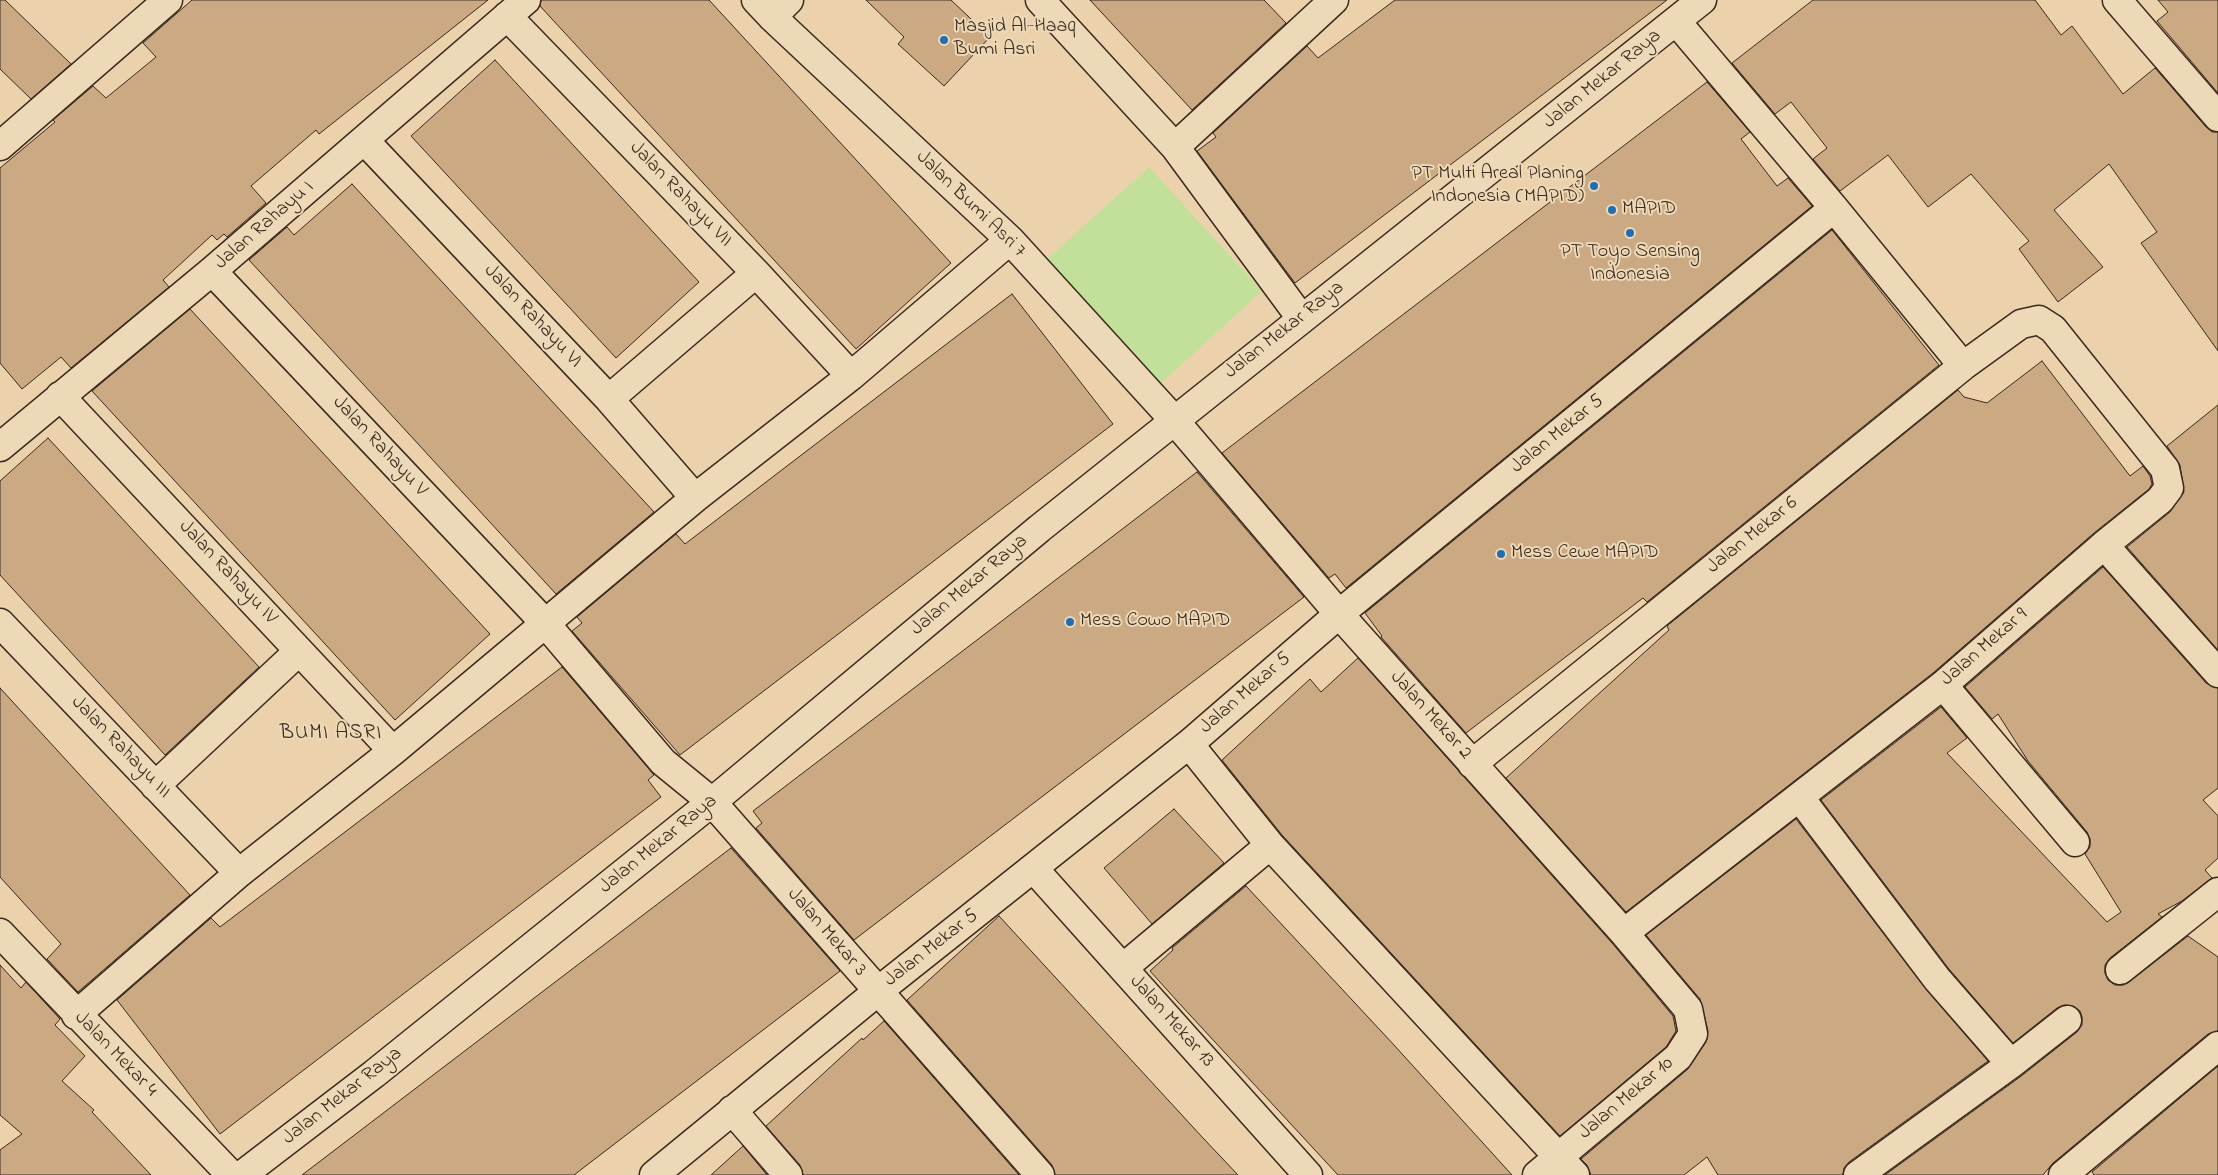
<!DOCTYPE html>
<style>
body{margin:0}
canvas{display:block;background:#ebd2ad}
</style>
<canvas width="2218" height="1175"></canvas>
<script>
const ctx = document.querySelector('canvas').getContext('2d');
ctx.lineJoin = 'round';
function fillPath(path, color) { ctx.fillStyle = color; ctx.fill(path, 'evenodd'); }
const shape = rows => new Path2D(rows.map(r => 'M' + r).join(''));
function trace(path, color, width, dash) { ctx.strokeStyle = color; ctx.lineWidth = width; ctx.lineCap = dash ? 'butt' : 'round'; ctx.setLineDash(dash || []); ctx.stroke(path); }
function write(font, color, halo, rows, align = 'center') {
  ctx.font = font + ' "Indie Flower",sans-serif'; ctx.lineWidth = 4; ctx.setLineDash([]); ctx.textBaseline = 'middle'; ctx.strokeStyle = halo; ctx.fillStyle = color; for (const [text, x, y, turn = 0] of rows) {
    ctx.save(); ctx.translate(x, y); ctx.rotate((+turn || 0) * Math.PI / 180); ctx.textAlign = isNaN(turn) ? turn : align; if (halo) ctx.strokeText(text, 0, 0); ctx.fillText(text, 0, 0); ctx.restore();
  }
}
const green = shape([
 [1149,167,1262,291,1159,385,1045,261]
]);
const building = shape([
 [0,0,5,0,71,64,31,99,0,69,0,0],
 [192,0,488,0,319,134,316,130,251,186,266,203,227,237,224,234,217,240,212,235,163,280,169,287,71,368,61,357,22,389,0,363,0,168,55,122,53,120,93,86,106,98,156,57,143,43,192,0],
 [541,0,709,0,951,263,856,349,540,6,541,0],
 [866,0,951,0,990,37,944,86,898,44,904,37,866,0],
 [1090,0,1264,0,1286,23,1192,110,1090,0],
 [1395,0,1667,0,1295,283,1197,151,1216,137,1213,133,1307,46,1318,58,1395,0],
 [1813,0,2035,0,2061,35,2072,26,2123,94,2155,68,2206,127,2212,132,2218,132,2218,351,2141,243,2157,232,2109,164,2054,210,2103,267,2058,302,2019,249,2029,241,1971,174,1928,207,1888,155,1840,191,1813,159,1827,148,1791,102,1775,114,1732,63,1813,0],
 [2158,0,2218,0,2218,93,2157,21,2168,12,2158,0],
 [495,60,699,282,616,358,411,136,495,60],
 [1707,82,1750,132,1741,139,1777,186,1788,178,1812,206,1346,588,1335,574,1329,578,1222,453,1707,82],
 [352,184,654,512,556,594,249,260,287,227,294,235,352,184],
 [1832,230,1939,365,1647,602,1643,598,1466,733,1381,637,1382,636,1365,613,1832,230],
 [1012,294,1113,424,680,755,572,631,582,623,577,617,676,534,685,544,1012,294],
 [190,309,490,634,395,720,92,391,190,309],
 [2042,361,2130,476,2143,466,2150,476,2152,484,2149,489,2094,533,1933,673,1626,912,1506,778,1669,630,1667,626,1958,390,1964,397,1987,403,2042,361],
 [2218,405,2218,650,2127,547,2170,512,2184,492,2180,465,2167,446,2218,405],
 [48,438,259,667,165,755,0,575,0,481,48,438],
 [1197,472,1304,597,854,940,756,828,762,823,753,811,1197,472],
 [2103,567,2206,683,2218,688,2218,788,2203,800,2218,816,2218,858,2205,870,2212,878,2182,901,2158,914,2162,917,2110,958,2105,965,2105,973,2108,980,2115,985,2122,985,2129,982,2188,936,2218,957,2218,1031,2208,1034,2053,1163,2043,1175,1885,1175,2020,1077,2077,1032,2082,1025,2082,1017,2080,1011,2073,1006,2064,1005,2057,1008,2013,1043,1949,969,1821,800,1941,707,1967,738,1947,753,2107,922,2121,912,2085,854,2090,847,2090,839,2087,832,2028,761,1998,714,1992,719,1965,687,2103,567],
 [1358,658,1612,943,1673,1016,1676,1031,1666,1047,1560,1136,1282,835,1222,760,1310,679,1321,692,1358,658],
 [562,667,654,775,648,780,661,797,220,1134,117,1000,211,918,220,927,562,667],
 [0,688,190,895,78,992,47,959,61,944,0,877,0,688],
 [1174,809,1224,863,1152,924,1104,868,1174,809],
 [1796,819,1925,988,1988,1061,1849,1162,1844,1168,1843,1175,1718,1175,1707,1157,1684,1175,1591,1175,1587,1165,1581,1159,1688,1069,1706,1042,1708,1031,1700,999,1646,935,1796,819],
 [731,848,840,971,574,1175,302,1175,731,848],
 [1246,886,1394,1045,1512,1175,1338,1175,1178,1002,1150,971,1173,950,1172,948,1246,886],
 [999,916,1203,1138,1238,1175,1055,1175,1052,1165,907,1000,999,916],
 [0,965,21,988,26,982,60,1019,55,1025,85,1056,62,1081,94,1110,92,1112,151,1175,0,1175,0,1150,22,1134,0,1115,0,965],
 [884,1021,1019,1175,803,1175,800,1165,766,1126,862,1038,863,1040,884,1021],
 [2218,1066,2218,1175,2094,1175,2092,1172,2218,1066],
 [743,1146,767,1175,711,1175,743,1146]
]);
const minor = shape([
 [756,0,772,17,1010,240,1174,420,1339,614,1624,933,1688,1009,1693,1034,1678,1057,1537,1175],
 [1040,0,1175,147,1301,318],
 [2117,0,2218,117],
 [507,16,756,273,851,376],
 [772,17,789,0],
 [1676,21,1834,208,1963,366],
 [364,140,609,399,695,498],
 [0,146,168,0],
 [1175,147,1334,0],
 [212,271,545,623,663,762,712,802,1040,1175],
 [60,396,393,751],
 [609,399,756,273],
 [0,447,212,271,526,0],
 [2104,545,2218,673],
 [0,623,239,873],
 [1943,685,2075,842],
 [1189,744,1270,845,1575,1175],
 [1472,764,1963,366,2021,324,2039,320,2053,329,2165,469,2169,488,2160,500,2104,545,1943,685,1624,933],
 [155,786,299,651],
 [1800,798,1937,979,2011,1064],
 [1034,869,1308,1175],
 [0,933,231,1175],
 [1123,968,1270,845],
 [2120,970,2218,892],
 [76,1015,239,873,393,751,695,498,851,376,1010,240],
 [732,1110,788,1175],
 [242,1175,374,1074,712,802,1040,528,1702,0],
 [654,1175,877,992,1189,744,1339,614,1834,208],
 [1858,1175,2011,1064,2067,1020],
 [2063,1175,2218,1046]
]);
const markers = [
 [944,40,5,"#1f6fb2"],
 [1594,186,5,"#1f6fb2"],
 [1612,210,5,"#1f6fb2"],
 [1630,233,5,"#1f6fb2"],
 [1501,554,5,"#1f6fb2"],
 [1070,622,5,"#1f6fb2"]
];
const poiNames = [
 ["Masjid Al-Haaq",954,28],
 ["Bumi Asri",954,51],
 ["PT Multi Areal Planing",1584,175,"right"],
 ["Indonesia (MAPID)",1584,198,"right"],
 ["MAPID",1622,210],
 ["PT Toyo Sensing",1630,253,"center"],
 ["Indonesia",1630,276,"center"],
 ["Mess Cewe MAPID",1511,554],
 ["Mess Cowo MAPID",1080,622]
];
const streetNames = [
 ["Jalan Mekar Raya",1603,80,-39],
 ["Jalan Rahayu VII",680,195,46],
 ["Jalan Bumi Asri 7",970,205,44],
 ["Jalan Rahayu I",265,226,-41],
 ["Jalan Rahayu VI",532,317,47],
 ["Jalan Mekar Raya",1285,331,-38],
 ["Jalan Mekar 5",1558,435,-39],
 ["Jalan Rahayu V",379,447,47],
 ["Jalan Mekar 6",1753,536,-39],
 ["Jalan Rahayu IV",227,573,47],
 ["Jalan Mekar Raya",970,586,-40],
 ["Jalan Mekar 9",1985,648,-41],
 ["Jalan Mekar 5",1246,694,-41],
 ["Jalan Mekar 2",1430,716,48],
 ["Jalan Rahayu III",120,748,46],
 ["Jalan Mekar Raya",659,845,-39],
 ["Jalan Mekar 3",826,933,49],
 ["Jalan Mekar 5",932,949,-38],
 ["Jalan Mekar 13",1171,1022,48],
 ["Jalan Mekar 4",115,1055,46],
 ["Jalan Mekar Raya",343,1097,-38],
 ["Jalan Mekar 10",1627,1099,-40]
];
const neighbourhoodNames = [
 ["BUMI ASRI",331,735]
];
fillPath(green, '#c2e099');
fillPath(building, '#caa983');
trace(building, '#3b2a1e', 1);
trace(minor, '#3b2a1e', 31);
trace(minor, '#edd9b7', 28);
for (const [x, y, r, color] of markers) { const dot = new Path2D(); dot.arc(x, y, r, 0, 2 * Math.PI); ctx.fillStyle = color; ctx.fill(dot); trace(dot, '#edd9b7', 2); }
write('20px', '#3b2a1e', '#edd9b7', poiNames, 'left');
write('20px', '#3b2a1e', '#edd9b7', streetNames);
ctx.letterSpacing = '1px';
write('21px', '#3b2a1e', '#edd9b7', neighbourhoodNames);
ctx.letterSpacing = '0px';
</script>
